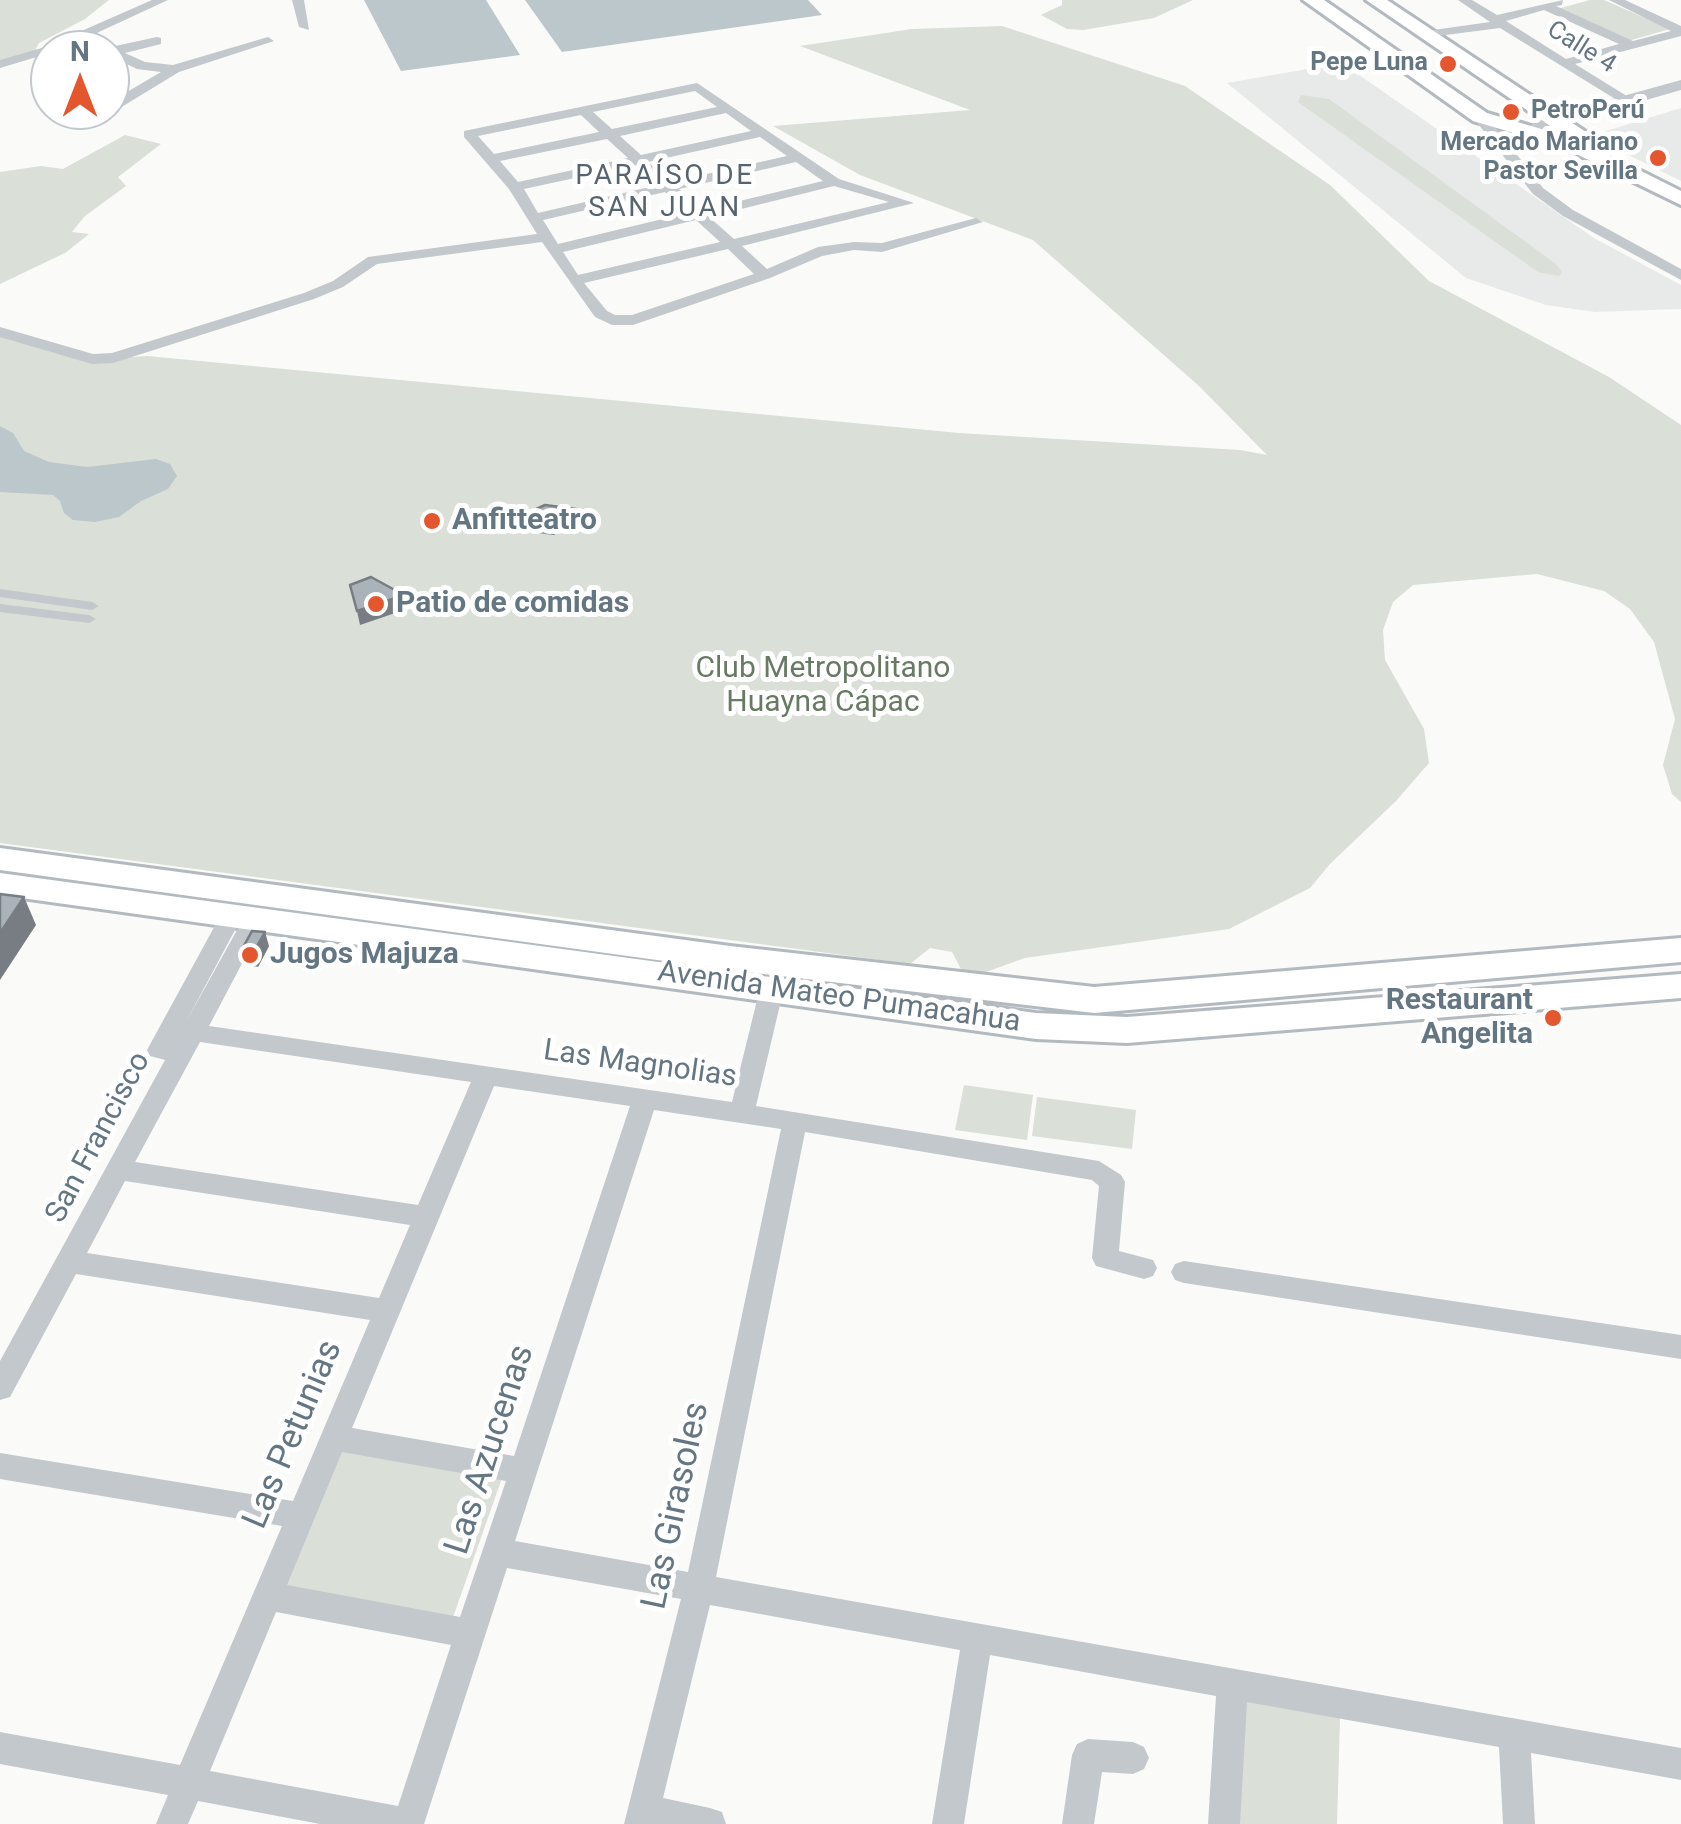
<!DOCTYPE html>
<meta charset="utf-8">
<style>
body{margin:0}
#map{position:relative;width:1681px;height:1824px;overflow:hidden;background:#fafaf8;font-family:Roboto,sans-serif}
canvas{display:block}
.north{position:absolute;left:30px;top:30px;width:100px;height:100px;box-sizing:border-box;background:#fff;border:2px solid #c1c8cd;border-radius:50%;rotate:0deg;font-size:28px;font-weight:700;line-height:40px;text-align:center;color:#657683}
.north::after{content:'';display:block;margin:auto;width:35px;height:45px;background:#e4572e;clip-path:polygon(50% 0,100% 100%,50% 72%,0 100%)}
</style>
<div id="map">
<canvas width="1681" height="1824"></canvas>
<div class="north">N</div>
</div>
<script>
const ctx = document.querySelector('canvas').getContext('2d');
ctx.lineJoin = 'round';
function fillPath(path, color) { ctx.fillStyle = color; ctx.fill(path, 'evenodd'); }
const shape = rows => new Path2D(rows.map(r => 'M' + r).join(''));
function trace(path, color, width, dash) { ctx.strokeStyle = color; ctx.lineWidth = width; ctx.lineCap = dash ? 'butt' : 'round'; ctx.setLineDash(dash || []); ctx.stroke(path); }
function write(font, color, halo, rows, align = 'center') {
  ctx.font = font + ' Roboto,sans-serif'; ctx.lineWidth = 10; ctx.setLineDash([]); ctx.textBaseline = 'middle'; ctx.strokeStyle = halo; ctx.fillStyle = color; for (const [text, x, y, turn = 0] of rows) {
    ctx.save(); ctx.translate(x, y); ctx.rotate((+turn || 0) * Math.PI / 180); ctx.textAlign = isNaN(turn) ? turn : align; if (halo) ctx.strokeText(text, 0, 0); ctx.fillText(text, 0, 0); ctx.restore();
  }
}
const built = shape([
 [1342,63,1594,238,1681,285,1681,309,1595,312,1546,305,1466,278,1227,83],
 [1681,108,1681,181,1590,136]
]);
const green = shape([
 [0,0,109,0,85,19,39,43,33,54,0,63],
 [1062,0,1193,0,1154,18,1083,30,1067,29,1041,15,1062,5],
 [1590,0,1604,0,1670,29,1628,41,1557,9],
 [1002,26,1185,86,1330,185,1429,281,1609,377,1681,425,1681,802,1672,794,1663,765,1675,719,1654,642,1630,609,1604,591,1537,574,1413,585,1393,602,1383,630,1385,660,1424,729,1429,763,1396,801,1330,864,1310,888,1229,929,1025,958,983,973,962,971,952,952,930,948,910,964,0,843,0,336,82,360,147,356,959,433,1240,450,1267,455,1199,386,1033,240,860,175,773,126,970,110,800,46,912,29],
 [1301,95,1329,99,1556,264,1562,272,1559,276,1538,272,1298,102],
 [125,135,161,144,118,177,126,186,85,216,72,232,89,234,65,253,0,284,0,172,41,166,63,169],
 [964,1085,1033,1095,1027,1140,955,1130],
 [1037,1097,1136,1110,1132,1149,1032,1136],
 [343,1446,503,1475,451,1623,283,1591],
 [1236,1697,1340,1718,1337,1824,1227,1824]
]);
const water = shape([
 [364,0,486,0,520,55,401,71],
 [525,0,808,0,822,15,562,52],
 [0,426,13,433,24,451,49,462,87,467,156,459,170,464,177,476,168,489,141,501,119,517,95,522,73,520,64,513,60,501,53,495,0,492]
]);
const pedestrian = shape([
 [0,589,92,602,99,606,92,610,0,597,0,589],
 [0,604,89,615,96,619,89,623,0,612,0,604]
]);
const minor = shape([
 [152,0,168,0,60,50,0,68,0,60,45,47,152,0],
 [292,0,304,0,309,30,299,27,292,0],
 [1458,0,1472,0,1497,15,1563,0,1562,5,1556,6,1633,41,1671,31,1609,0,1625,0,1681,26,1681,36,1575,64,1630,98,1632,101,1625,105,1500,28,1422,38,1422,32,1426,31,1490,22,1458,0],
 [1544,10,1619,44,1566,59,1506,21,1544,10],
 [157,37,161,38,161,44,125,53,145,62,173,65,268,37,274,41,179,72,115,111,105,111,110,110,110,102,161,72,137,69,110,56,110,50,106,48,157,37],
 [697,83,839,179,914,203,742,246,767,269,818,247,854,242,882,243,976,218,983,222,882,252,854,250,822,256,770,278,633,325,612,325,595,317,542,242,377,264,343,287,314,299,113,363,92,364,0,337,0,327,93,354,112,353,304,293,333,281,368,257,537,234,509,189,464,137,464,131,697,83],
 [695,91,717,107,612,129,593,112,695,91],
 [726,113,751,131,641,155,620,136,726,113],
 [581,115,599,132,494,154,478,136,581,115],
 [760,137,787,156,671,182,648,162,760,137],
 [607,139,628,158,518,182,500,161,607,139],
 [796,162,823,181,702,210,679,189,796,162],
 [635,165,658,185,538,213,524,189,635,165],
 [834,186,889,202,734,239,709,217,834,186],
 [665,192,688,213,558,244,543,220,665,192],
 [696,220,720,242,578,275,563,252,696,220],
 [728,249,754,274,632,315,615,315,607,311,584,283,728,249],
 [1475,114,1485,114,1543,188,1573,210,1681,269,1681,280,1563,216,1533,194,1475,120,1475,114],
 [232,907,243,915,186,1022,247,912,255,910,266,918,209,1026,732,1102,760,988,764,982,772,979,780,982,784,988,756,1106,1099,1161,1121,1175,1125,1182,1119,1251,1153,1260,1157,1268,1153,1276,1144,1279,1096,1266,1092,1258,1099,1186,1092,1180,805,1132,716,1577,1681,1748,1681,1780,1531,1753,1535,1824,1503,1824,1499,1747,1247,1702,1240,1824,1208,1824,1216,1696,990,1655,964,1824,932,1824,960,1650,710,1605,663,1798,710,1808,722,1812,726,1824,624,1824,681,1599,507,1568,424,1824,320,1824,198,1801,188,1824,156,1824,168,1795,0,1764,0,1732,180,1765,282,1526,0,1479,0,1453,293,1501,370,1320,76,1274,10,1397,0,1400,0,1361,165,1060,150,1056,147,1050,224,909,232,907],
 [200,1042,471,1082,418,1205,135,1162,200,1042],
 [494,1086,630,1106,514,1456,352,1428,494,1086],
 [654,1110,781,1129,688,1572,515,1541,654,1110],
 [125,1181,410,1225,379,1298,87,1253,125,1181],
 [342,1452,506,1481,460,1617,287,1585,342,1452],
 [276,1612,451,1645,398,1806,210,1771,276,1612],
 [1184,1261,1681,1335,1681,1359,1184,1283,1175,1280,1171,1272,1175,1264,1184,1261],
 [1088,1739,1133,1742,1144,1747,1149,1758,1144,1769,1133,1774,1102,1772,1094,1824,1062,1824,1072,1755,1077,1744,1088,1739]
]);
const tertiary = shape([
 [1681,80,1681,90,1552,127,1534,137,1522,137,1519,133,1540,119,1681,80]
]);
const secondary = shape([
 [1303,0,1324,0,1487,113,1565,136,1366,0,1387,0,1586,132,1589,136,1581,141,1681,191,1681,205,1562,147,1473,121,1303,0],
 [0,848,730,946,1094,987,1681,938,1681,962,1094,1013,730,970,0,870,0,848],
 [0,873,1036,1013,1127,1017,1681,974,1681,998,1127,1043,1036,1039,0,895,0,873]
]);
const wall = shape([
 [583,510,585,523,553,535,521,531,519,517],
 [269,946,258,967,245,965,241,951]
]);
const shadedWall = shape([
 [583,510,585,523,553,535,552,521],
 [404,595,407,609,360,625,357,611],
 [24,897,36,925,0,980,0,933],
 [265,932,269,946,258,967,253,953]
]);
const building = shape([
 [545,505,583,510,552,521,519,517,545,505],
 [371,577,404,595,357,611,350,585,371,577],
 [0,894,24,897,0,933,0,894],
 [252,931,265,932,253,953,241,951,252,931]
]);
const markers = [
 [1448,64,10,"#e4572e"],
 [1511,112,10,"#e4572e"],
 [1658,158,10,"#e4572e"],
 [432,521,10,"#e4572e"],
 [376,604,10,"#e4572e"],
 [250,955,10,"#e4572e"],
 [1553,1018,10,"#e4572e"]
];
const farStreetnames = [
 ["Calle 4",1581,48,32]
];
const farPoinames = [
 ["Pepe Luna",1428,64],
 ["PetroPerú",1531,112,"left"],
 ["Mercado Mariano",1638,144],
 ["Pastor Sevilla",1638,173]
];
const farNeighbourhoodnames = [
 ["PARAÍSO DE",665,177],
 ["SAN JUAN",665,209]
];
const poiNames = [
 ["Anfitteatro",452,521],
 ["Patio de comidas",396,604],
 ["Jugos Majuza",270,955],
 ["Restaurant",1533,1001,"right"],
 ["Angelita",1533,1035,"right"]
];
const parkNames = [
 ["Club Metropolitano",823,669],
 ["Huayna Cápac",823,703]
];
const streetNames = [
 ["Avenida Mateo Pumacahua",839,998,8],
 ["Las Magnolias",640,1065,8],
 ["San Francisco",99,1138,-62]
];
const nearStreetnames = [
 ["Las Petunias",294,1435,-67],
 ["Las Azucenas",491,1450,-72],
 ["Las Girasoles",677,1506,-78]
];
fillPath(built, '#e8e9e9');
fillPath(green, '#dadfd7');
fillPath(water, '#bbc7cb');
trace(secondary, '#b3babf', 6);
fillPath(pedestrian, '#c3c8cc');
fillPath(minor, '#c3c8cc');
fillPath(tertiary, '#c3c8cc');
fillPath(secondary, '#fff');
fillPath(wall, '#929a9f');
fillPath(shadedWall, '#777d82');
fillPath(building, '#aab3b9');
trace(building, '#777d82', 2.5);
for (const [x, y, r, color] of markers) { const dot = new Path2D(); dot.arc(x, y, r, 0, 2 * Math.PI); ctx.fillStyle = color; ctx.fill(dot); trace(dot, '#fff', 4); }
write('25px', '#657683', '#fff', farStreetnames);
write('bold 25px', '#657683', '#fff', farPoinames, 'right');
ctx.letterSpacing = '2.5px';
write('28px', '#57646e', '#fff', farNeighbourhoodnames);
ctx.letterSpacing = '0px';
write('bold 30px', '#657683', '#fff', poiNames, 'left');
write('30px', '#687a64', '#fff', parkNames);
write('30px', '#657683', '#fff', streetNames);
write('35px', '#657683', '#fff', nearStreetnames);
</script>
